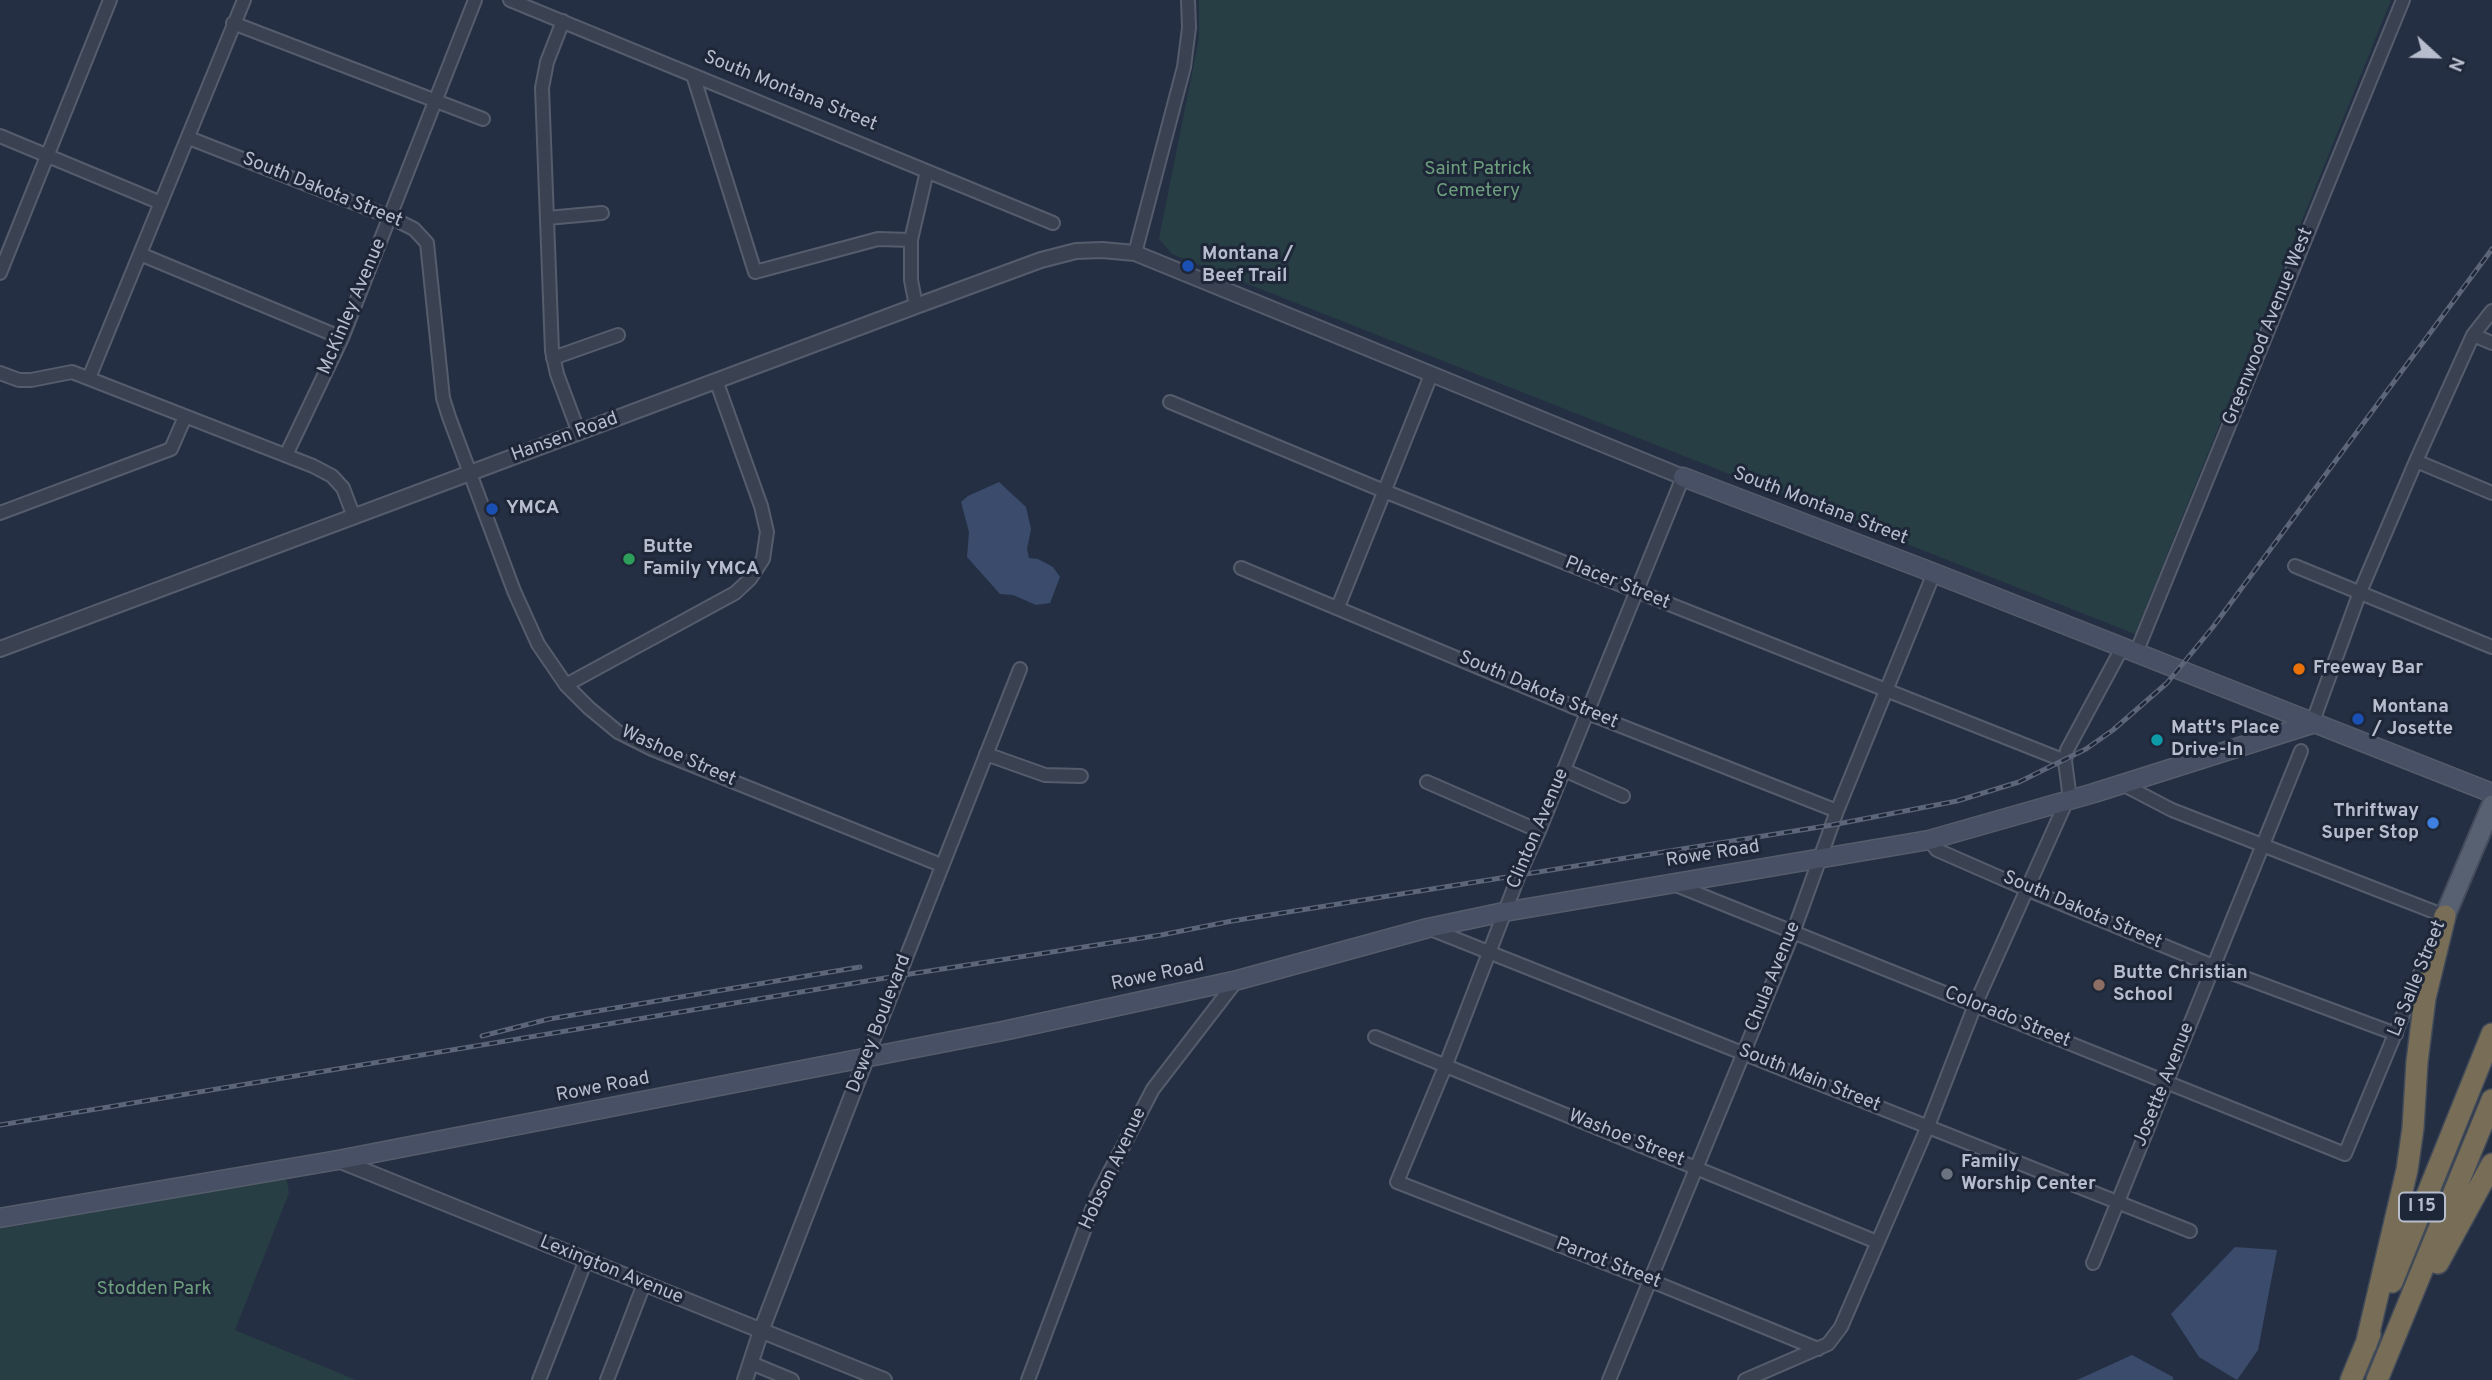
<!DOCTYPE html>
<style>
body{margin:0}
#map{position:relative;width:2492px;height:1380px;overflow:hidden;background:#252f43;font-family:Overpass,sans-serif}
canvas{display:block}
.north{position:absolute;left:2401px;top:21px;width:70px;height:70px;-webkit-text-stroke:5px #1e2738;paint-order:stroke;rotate:112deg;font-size:19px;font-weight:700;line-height:28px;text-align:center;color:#b7bdcc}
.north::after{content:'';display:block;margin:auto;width:24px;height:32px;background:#b7bdcc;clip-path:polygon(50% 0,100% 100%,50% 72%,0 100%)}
</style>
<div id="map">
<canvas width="2492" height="1380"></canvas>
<div class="north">N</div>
</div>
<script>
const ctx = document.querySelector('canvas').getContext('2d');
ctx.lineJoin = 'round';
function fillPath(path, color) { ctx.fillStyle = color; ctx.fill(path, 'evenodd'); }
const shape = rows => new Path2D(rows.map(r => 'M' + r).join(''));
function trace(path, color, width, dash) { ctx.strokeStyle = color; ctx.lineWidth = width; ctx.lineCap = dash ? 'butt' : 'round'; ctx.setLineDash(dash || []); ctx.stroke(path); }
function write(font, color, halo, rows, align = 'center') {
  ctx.font = font + ' Overpass,sans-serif'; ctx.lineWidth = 6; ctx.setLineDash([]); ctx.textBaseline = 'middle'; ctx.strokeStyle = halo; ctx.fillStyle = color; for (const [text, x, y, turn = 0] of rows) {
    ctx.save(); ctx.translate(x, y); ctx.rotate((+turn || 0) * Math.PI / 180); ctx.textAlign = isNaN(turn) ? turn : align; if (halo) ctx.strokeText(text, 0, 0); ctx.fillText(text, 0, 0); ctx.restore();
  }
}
const green = shape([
 [1199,0,2391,0,2135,634,1172,254,1159,239,1199,38],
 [286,1176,289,1193,235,1330,356,1380,0,1380,0,1229]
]);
const water = shape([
 [999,482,1026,507,1031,529,1027,549,1029,558,1038,559,1053,567,1060,577,1050,603,1036,605,1013,595,1000,594,967,557,969,532,961,502,968,496],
 [2235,1247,2277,1250,2258,1350,2237,1380,2199,1357,2171,1314],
 [2132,1355,2173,1377,2173,1380,2077,1380]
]);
const minor = shape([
 [510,0,1053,223],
 [563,21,547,62,542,88,552,351,557,374,579,433],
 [233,23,483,119],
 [693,75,755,272,878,239,911,240],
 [0,136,161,203],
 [189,138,390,217,414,229,427,243,443,398,449,417,514,591,538,644,566,685,589,708,618,732,652,749,941,865],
 [547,218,602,213],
 [1135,253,1184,67,1189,28,1188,0],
 [140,254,342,338],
 [0,273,110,0],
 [916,306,911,280,911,240,927,171],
 [2473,335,2492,343],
 [553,358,618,335],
 [0,373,19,380,31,380,72,372,313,466,332,476,343,488,354,517],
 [89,378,244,0],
 [1170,402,1384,491,2065,761],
 [286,455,342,338,475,0],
 [2416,461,2492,493],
 [1683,477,1539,831,1519,875,1445,1067,1397,1182,1649,1280,1818,1349],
 [0,513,171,449,185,417],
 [2295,566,2492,647],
 [1241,568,1588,713,1837,811],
 [1338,607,1431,375],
 [2136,653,2403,0],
 [566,685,735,593,750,579,763,559,767,532,761,506,717,383],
 [2312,724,2360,592,2416,461,2473,335,2492,311],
 [986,754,1045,775,1081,776],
 [1564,770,1623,796],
 [1427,782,1539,831],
 [2122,784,2172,810,2445,916,2443,920],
 [2070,799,2065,761,2067,750,2122,648],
 [1929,840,1937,850,2026,889,2213,966,2396,1034],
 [1671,883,2345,1154,2425,962],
 [1428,928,2190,1231],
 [1375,1037,1877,1242],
 [866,1059,1020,669],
 [2093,1263,2301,751],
 [751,1363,792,1380],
 [539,1380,586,1260],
 [607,1380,644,1284],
 [1028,1380,1097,1196,1153,1089,1237,980],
 [1609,1380,1793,933,1837,811,1934,573],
 [1745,1380,1828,1344,1841,1327,1928,1126,1975,1005,2067,800]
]);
const tertiary = shape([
 [0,649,916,306,1041,260,1076,251,1102,250,1135,253,1683,477],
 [338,1160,884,1380],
 [745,1380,761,1331,866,1059]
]);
const secondary = shape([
 [1683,477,1934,573,2492,793],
 [0,1218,338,1160,1003,1031,1238,980,1428,928,1504,912,1929,840,2094,793,2312,724]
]);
const primary = shape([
 [2445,916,2492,805]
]);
const motorway = shape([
 [2438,1263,2492,1164],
 [2392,1282,2492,1034],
 [2366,1345,2407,1170,2413,1128,2417,1062,2425,998,2445,916],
 [2351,1380,2370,1334],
 [2377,1380,2492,1100]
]);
const rail = shape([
 [482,1036,549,1019,860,967],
 [0,1125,897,976,1161,935,1232,921,1832,825,1957,801,2019,782,2086,749,2113,730,2167,683,2213,627,2492,249]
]);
const markers = [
 [1188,266,7,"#1a4fb4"],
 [492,509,7,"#1a4fb4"],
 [629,559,7,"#2e9e5b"],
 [2299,669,7,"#e8710a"],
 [2358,719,7,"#1a4fb4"],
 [2157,740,7,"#0f9aa8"],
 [2433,823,7,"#3f7fe0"],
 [2099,985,7,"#8d6e63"],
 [1947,1174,7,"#6b7280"]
];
const shields = [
 [2422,1207,46]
];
const shieldNames = [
 ["I 15",2422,1207]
];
const streetNames = [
 ["South Montana Street",790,92,22],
 ["South Dakota Street",322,191,22],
 ["McKinley Avenue",353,307,-67],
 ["Greenwood Avenue West",2269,327,-68],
 ["Hansen Road",565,438,-20],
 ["South Montana Street",1820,507,21],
 ["Placer Street",1617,584,22],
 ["South Dakota Street",1538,691,23],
 ["Washoe Street",678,757,24],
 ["Clinton Avenue",1539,829,-67],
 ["Rowe Road",1713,855,-9],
 ["South Dakota Street",2082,911,23],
 ["Rowe Road",1158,976,-12],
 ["Chula Avenue",1774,977,-68],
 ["La Salle Street",2418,979,-68],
 ["Colorado Street",2007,1018,22],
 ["Dewey Boulevard",880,1024,-69],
 ["South Main Street",1809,1079,22],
 ["Josette Avenue",2165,1085,-68],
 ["Rowe Road",603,1088,-11],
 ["Washoe Street",1626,1139,22],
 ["Hobson Avenue",1114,1169,-65],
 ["Parrot Street",1608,1264,21],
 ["Lexington Avenue",611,1271,22]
];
const parkNames = [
 ["Saint Patrick",1478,170],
 ["Cemetery",1478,192],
 ["Stodden Park",154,1290]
];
const poiNames = [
 ["Montana /",1202,255],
 ["Beef Trail",1202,277],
 ["YMCA",506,509],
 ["Butte",643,548],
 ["Family YMCA",643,570],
 ["Freeway Bar",2313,669],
 ["Montana",2372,708],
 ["/ Josette",2372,730],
 ["Matt's Place",2171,729],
 ["Drive-In",2171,751],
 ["Thriftway",2419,812,"right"],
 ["Super Stop",2419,834,"right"],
 ["Butte Christian",2113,974],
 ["School",2113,996],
 ["Family",1961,1163],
 ["Worship Center",1961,1185]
];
fillPath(green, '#273e44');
fillPath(water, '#3a4b6c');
trace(minor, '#555d6c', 16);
trace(tertiary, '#555d6c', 18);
trace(secondary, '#555d6c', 21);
trace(primary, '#444b5b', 23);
trace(motorway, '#414a59', 24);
trace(minor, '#3a4252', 12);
trace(tertiary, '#3a4252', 14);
trace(secondary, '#485065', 18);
trace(primary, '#586172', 19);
trace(motorway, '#786e57', 21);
trace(rail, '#5c6579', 5);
trace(rail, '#1e2738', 2.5, [8]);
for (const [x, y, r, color] of markers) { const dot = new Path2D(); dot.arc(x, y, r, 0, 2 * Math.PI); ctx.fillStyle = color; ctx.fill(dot); trace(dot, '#1e2738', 2.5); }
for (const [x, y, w] of shields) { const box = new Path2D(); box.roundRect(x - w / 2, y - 14.5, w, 29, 5); ctx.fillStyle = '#1e2738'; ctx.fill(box); trace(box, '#b7bdcc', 2); }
write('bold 18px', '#b7bdcc', null, shieldNames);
write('19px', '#b7bdcc', '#1e2738', streetNames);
write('19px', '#6d9e7d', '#1e2738', parkNames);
write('bold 19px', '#b7bdcc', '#1e2738', poiNames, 'left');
</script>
